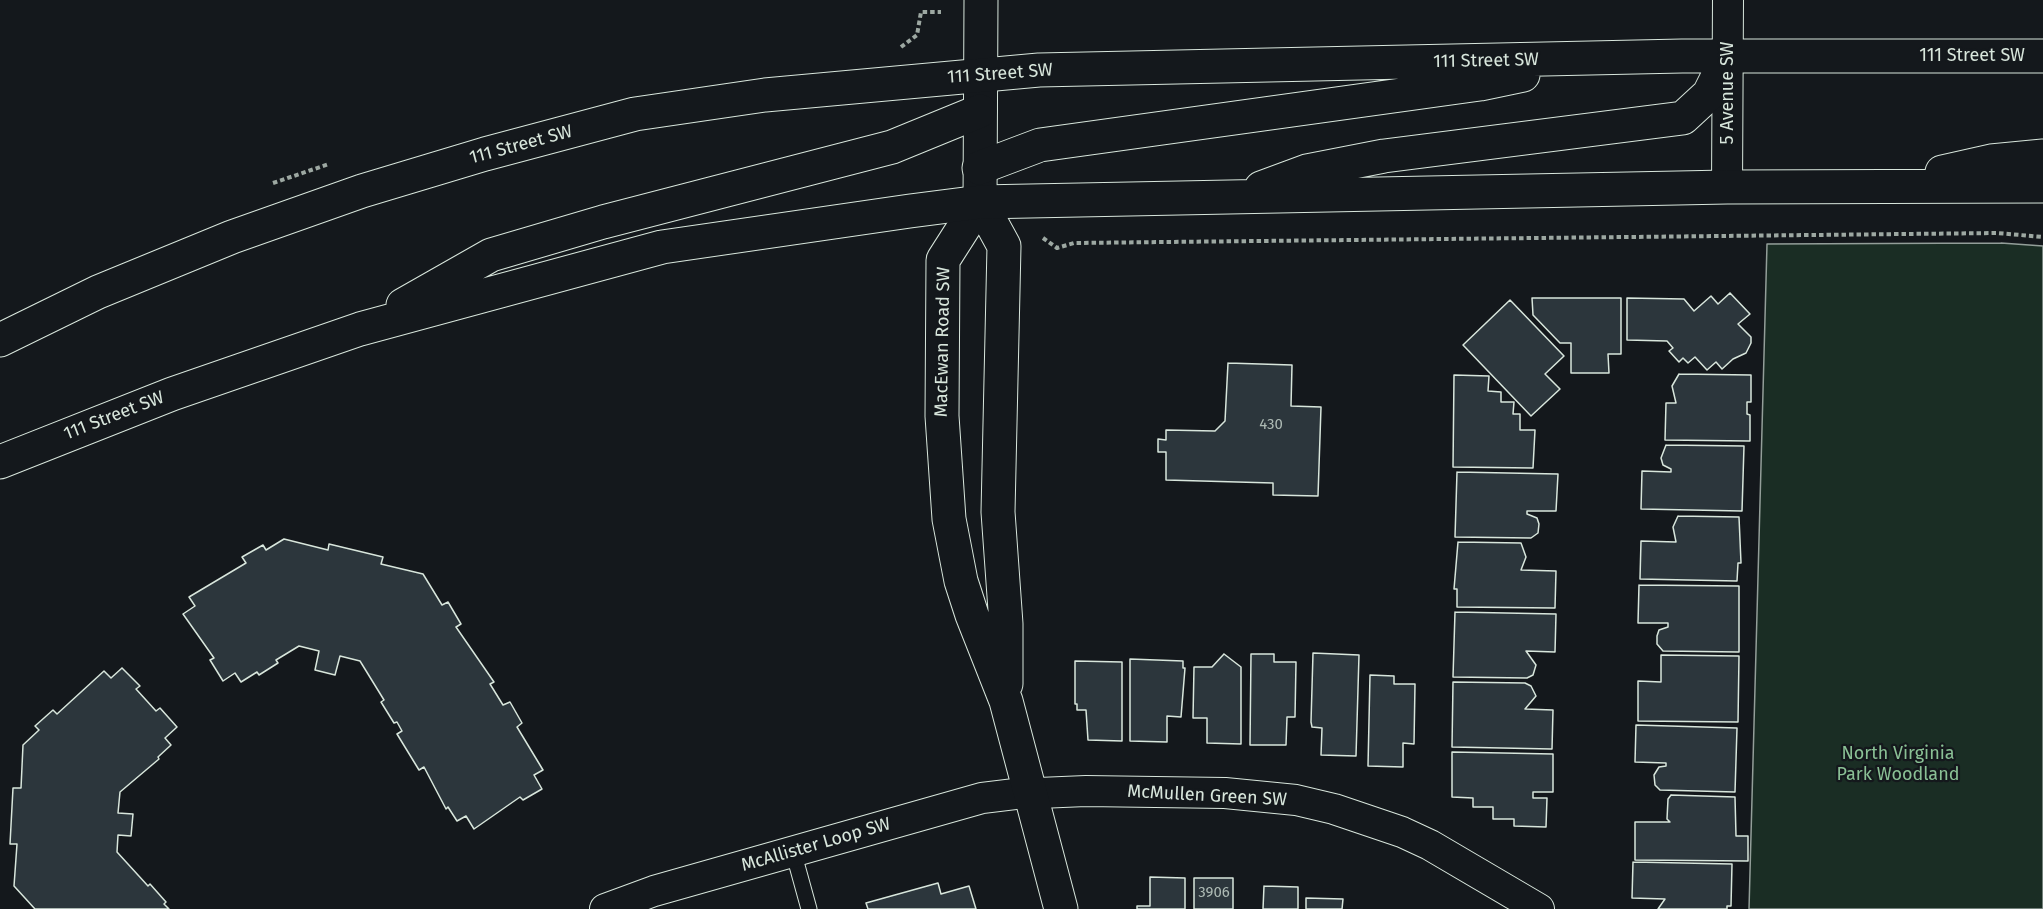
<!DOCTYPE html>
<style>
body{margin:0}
canvas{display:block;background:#14181c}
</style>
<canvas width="2043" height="909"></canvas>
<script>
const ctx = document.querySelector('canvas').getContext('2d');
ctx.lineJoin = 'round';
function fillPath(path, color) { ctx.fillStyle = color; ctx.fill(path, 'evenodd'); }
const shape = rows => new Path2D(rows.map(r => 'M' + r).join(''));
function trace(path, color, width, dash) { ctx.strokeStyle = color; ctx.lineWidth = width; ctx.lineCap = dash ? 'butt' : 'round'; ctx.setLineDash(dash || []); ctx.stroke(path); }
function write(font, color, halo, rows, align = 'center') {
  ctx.font = font + ' "Fira Sans",sans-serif'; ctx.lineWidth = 4.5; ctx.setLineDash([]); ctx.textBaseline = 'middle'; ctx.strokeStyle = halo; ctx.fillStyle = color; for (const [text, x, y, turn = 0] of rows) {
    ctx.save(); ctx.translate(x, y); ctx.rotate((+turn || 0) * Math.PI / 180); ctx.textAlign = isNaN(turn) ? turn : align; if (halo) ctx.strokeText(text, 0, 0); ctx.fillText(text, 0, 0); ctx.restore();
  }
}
const green = shape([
 [2001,243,2043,246,2043,909,1749,909,1767,244,2001,243]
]);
const building = shape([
 [1730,293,1750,314,1738,324,1751,337,1751,343,1746,353,1733,359,1722,369,1716,362,1707,370,1695,357,1688,363,1683,358,1679,362,1669,351,1673,348,1667,341,1627,340,1627,298,1684,299,1694,311,1711,296,1718,304,1730,293],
 [1532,298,1621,298,1621,354,1608,354,1609,373,1571,373,1571,343,1560,343,1533,315,1532,298],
 [1510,300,1564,356,1545,374,1560,389,1531,416,1463,345,1510,300],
 [1228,363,1292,365,1291,406,1321,407,1318,496,1273,495,1273,483,1166,480,1166,452,1158,452,1158,439,1166,440,1166,430,1215,431,1225,421,1228,363],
 [1679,374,1751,375,1751,402,1747,402,1747,414,1750,415,1750,441,1665,440,1666,403,1676,403,1672,386,1679,374],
 [1454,375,1489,376,1488,391,1501,392,1501,402,1514,402,1513,414,1520,414,1520,430,1535,430,1533,468,1453,467,1454,375],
 [1666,445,1744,446,1742,511,1641,509,1642,471,1671,472,1671,469,1663,465,1661,458,1666,445],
 [1457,472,1558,474,1556,511,1527,511,1527,514,1537,518,1539,524,1538,533,1531,538,1455,537,1457,472],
 [1678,516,1739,517,1741,563,1738,563,1737,581,1640,579,1641,541,1676,542,1673,527,1678,516],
 [284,539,328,550,329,544,383,557,381,564,423,574,442,605,448,602,461,624,456,627,494,682,490,684,503,705,510,702,522,723,517,727,543,770,534,775,542,789,523,800,520,797,474,829,466,816,457,821,448,807,446,809,424,767,419,770,397,734,402,731,397,722,394,723,381,702,384,700,360,661,340,656,335,675,315,670,319,651,299,646,276,660,278,663,259,675,257,672,241,682,235,673,223,681,210,660,214,658,183,614,195,606,189,597,246,563,242,557,263,545,266,550,284,539],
 [1458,542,1521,543,1526,557,1521,570,1556,571,1555,608,1457,607,1457,589,1454,589,1458,542],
 [1639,585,1739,586,1739,652,1663,651,1657,644,1657,636,1659,630,1668,627,1668,623,1638,623,1639,585],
 [1455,612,1556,614,1555,652,1526,651,1536,665,1533,675,1527,678,1453,677,1455,612],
 [1313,653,1359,655,1356,756,1321,755,1322,728,1312,727,1311,722,1313,653],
 [1224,654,1241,667,1241,744,1207,743,1207,718,1193,718,1194,667,1212,667,1224,654],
 [1251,654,1274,654,1274,662,1296,662,1295,717,1287,717,1286,745,1250,745,1251,654],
 [1661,655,1739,656,1738,722,1638,721,1638,681,1661,682,1661,655],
 [1130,659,1183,661,1183,668,1185,668,1181,717,1167,716,1167,742,1130,741,1130,659],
 [1075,661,1122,662,1122,741,1088,740,1086,710,1077,710,1077,704,1075,704,1075,661],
 [122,668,140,686,136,689,156,711,160,708,177,727,165,738,171,745,158,757,159,759,120,792,118,813,133,814,131,836,118,835,117,852,148,886,150,884,166,902,164,904,169,909,35,909,14,886,17,844,10,844,13,788,21,788,23,745,39,730,35,726,53,710,57,714,104,671,111,678,122,668],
 [1370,675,1394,676,1394,684,1415,684,1414,744,1403,743,1403,767,1368,766,1370,675],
 [1453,682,1525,683,1531,686,1536,696,1525,709,1553,710,1552,749,1452,747,1453,682],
 [1636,725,1737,728,1735,792,1660,790,1655,785,1654,775,1659,767,1666,766,1666,763,1635,762,1636,725],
 [1452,752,1553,754,1553,792,1533,792,1533,798,1547,798,1546,827,1514,826,1514,819,1493,819,1493,807,1473,807,1473,798,1452,797,1452,752],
 [1671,795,1735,797,1736,836,1748,836,1748,861,1635,860,1635,822,1670,822,1667,819,1668,799,1671,795],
 [1633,862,1732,864,1731,906,1727,906,1727,909,1658,909,1665,899,1632,898,1633,862],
 [1150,877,1185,878,1185,909,1137,909,1137,906,1150,906,1150,877],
 [1194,878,1233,878,1233,909,1194,909,1194,878],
 [938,883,941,894,969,886,976,909,868,909,866,903,938,883],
 [1264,886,1298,887,1298,909,1263,909,1264,886],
 [1306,898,1343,899,1342,909,1306,909,1306,898]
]);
const path = shape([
 [901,47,917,35,921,12,941,12],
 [273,183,329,164],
 [1043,238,1057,248,1074,243,1997,233,2043,237]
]);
const service = shape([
 [793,851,809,909]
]);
const minor = shape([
 [1727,187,1728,0],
 [605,909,654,891,982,798,1015,794,1086,791,1225,793,1296,800,1334,809,1402,832,1430,845,1539,909]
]);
const tertiary = shape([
 [981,0,980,202,1004,246,998,512,1006,624,1006,684],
 [980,202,943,260,942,416,949,519,961,581,972,615,1006,701,1061,909]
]);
const secondary = shape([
 [979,168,1040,145,1480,84,1523,75],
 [1942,172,1991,161,2043,156],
 [1261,188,1307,171,1384,156,1683,118,1709,94,1728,56],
 [403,305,491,255,603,222,892,147,980,111],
 [0,340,98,292,232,237,362,191,485,154,635,114,765,95,1039,70,1682,56,2043,56],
 [0,462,172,394,360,329,662,247,910,211,980,202,1727,187,2043,186]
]);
const numberNames = [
 ["430",1271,425],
 ["3906",1214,893]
];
const streetNames = [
 ["111 Street SW",1972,56],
 ["111 Street SW",1486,61,-1],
 ["111 Street SW",1000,74,-4],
 ["5 Avenue SW",1728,93,-90],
 ["111 Street SW",521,145,-15],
 ["MacEwan Road SW",943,342,-89],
 ["111 Street SW",114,416,-21],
 ["McMullen Green SW",1207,796,3],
 ["McAllister Loop SW",816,845,-16]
];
const parkNames = [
 ["North Virginia",1898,754],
 ["Park Woodland",1898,775]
];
fillPath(green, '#1a2d24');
trace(green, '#939e99', 1.5);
fillPath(building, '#2c363c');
trace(building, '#d8e6dc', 1.5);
trace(service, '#d8e6dc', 17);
trace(minor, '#d8e6dc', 32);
trace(tertiary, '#d8e6dc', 35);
trace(secondary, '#d8e6dc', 35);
trace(path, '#9da8a2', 4, [4.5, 3]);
trace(service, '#14181c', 15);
trace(minor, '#14181c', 30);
trace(tertiary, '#14181c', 33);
trace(secondary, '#14181c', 33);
write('15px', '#adbab4', null, numberNames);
write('18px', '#d8e6dc', '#14181c', streetNames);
write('18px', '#8ac095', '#14181c', parkNames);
</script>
